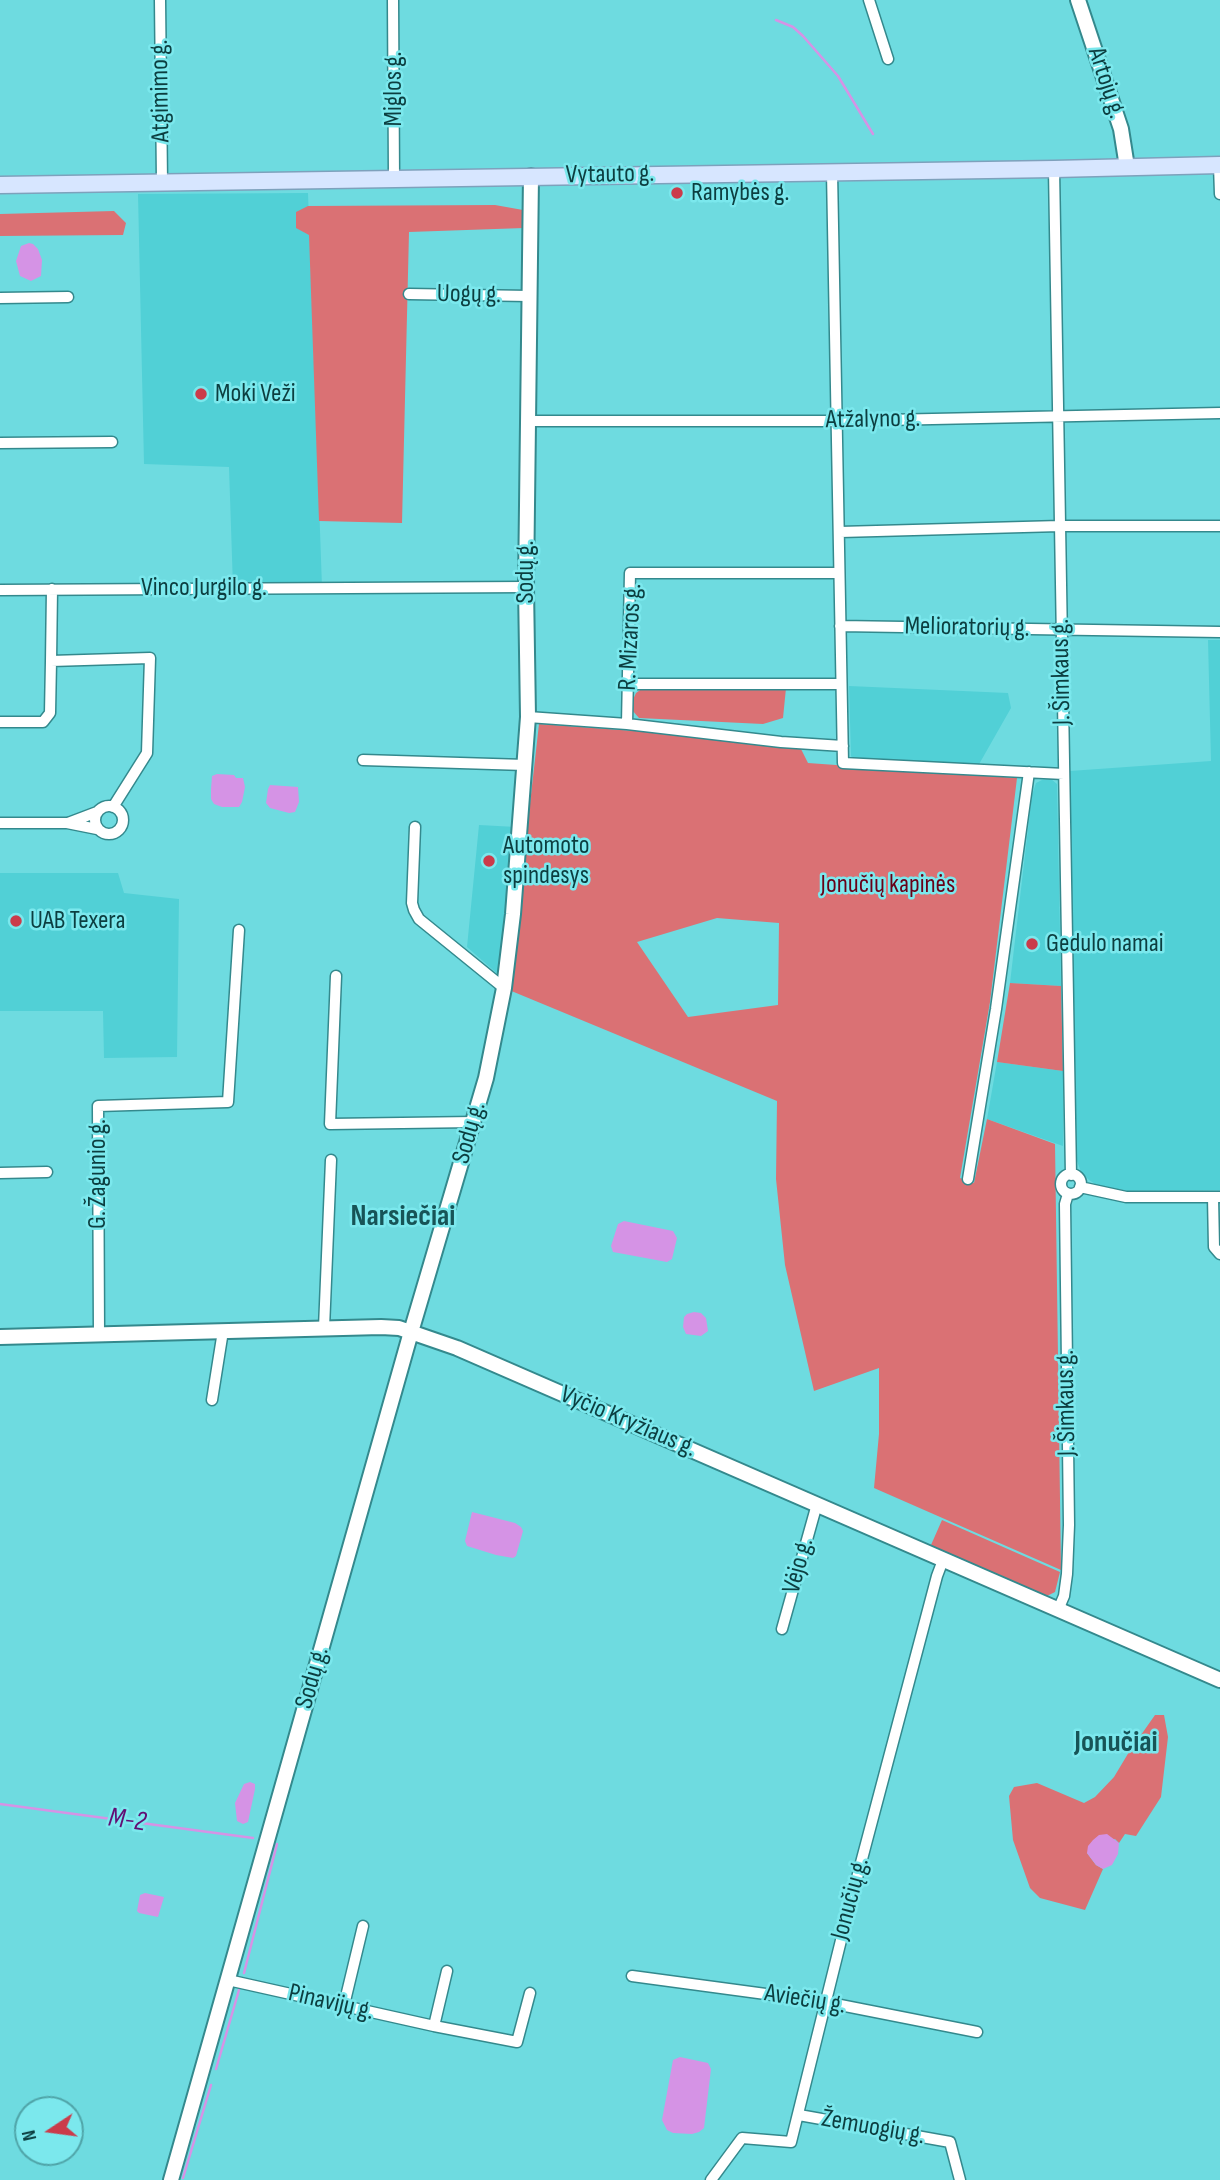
<!DOCTYPE html>
<meta charset="utf-8">
<style>
body{margin:0}
#map{position:relative;width:1220px;height:2180px;overflow:hidden;background:#6edbe0;font-family:"Sofia Sans Condensed",sans-serif}
canvas{display:block}
.north{position:absolute;left:14px;top:2096px;width:70px;height:70px;box-sizing:border-box;background:#7be8ed;border:2px solid #4fa4a8;border-radius:50%;rotate:257deg;font-size:19px;font-weight:700;line-height:28px;text-align:center;color:#0c3e40}
.north::after{content:'';display:block;margin:auto;width:24px;height:32px;background:#cb3b4a;clip-path:polygon(50% 0,100% 100%,50% 72%,0 100%)}
</style>
<div id="map">
<canvas width="1220" height="2180"></canvas>
<div class="north">N</div>
</div>
<script>
const ctx = document.querySelector('canvas').getContext('2d');
ctx.lineJoin = 'round';
function fillPath(path, color) { ctx.fillStyle = color; ctx.fill(path, 'evenodd'); }
const shape = rows => new Path2D(rows.map(r => 'M' + r).join(''));
function trace(path, color, width, dash) { ctx.strokeStyle = color; ctx.lineWidth = width; ctx.lineCap = dash ? 'butt' : 'round'; ctx.setLineDash(dash || []); ctx.stroke(path); }
function write(font, color, halo, rows, align = 'center') {
  ctx.font = font + ' "Sofia Sans Condensed",sans-serif'; ctx.lineWidth = 5; ctx.setLineDash([]); ctx.textBaseline = 'middle'; ctx.strokeStyle = halo; ctx.fillStyle = color; for (const [text, x, y, turn = 0] of rows) {
    ctx.save(); ctx.translate(x, y); ctx.rotate((+turn || 0) * Math.PI / 180); ctx.textAlign = isNaN(turn) ? turn : align; if (halo) ctx.strokeText(text, 0, 0); ctx.fillText(text, 0, 0); ctx.restore();
  }
}
const built = shape([
 [308,193,322,587,233,587,229,467,144,464,138,194],
 [1208,640,1220,640,1220,1190,1113,1191,1100,1187,1089,1180,1081,1172,1077,1161,1070,771,1211,761],
 [849,686,1008,693,1011,708,978,766,854,760,851,756],
 [1051,779,1057,784,1061,986,1010,983,1032,795,1036,783,1042,780],
 [479,825,516,827,501,977,467,947],
 [0,873,118,873,124,893,179,899,177,1057,104,1058,103,1011,0,1011],
 [997,1062,1063,1071,1063,1146,987,1119]
]);
const green = shape([
 [495,205,523,210,524,228,409,232,402,523,319,521,309,235,296,228,296,212,308,206],
 [114,211,126,223,123,235,0,236,0,214],
 [643,688,695,690,786,688,783,718,763,724,639,718,632,710,631,704,636,693],
 [539,724,798,743,808,763,1017,778,990,1002,960,1178,974,1183,987,1119,1055,1144,1061,1570,874,1488,879,1434,879,1368,814,1391,785,1265,776,1179,777,1101,509,990],
 [717,918,779,923,778,1005,688,1017,637,942],
 [1010,983,1061,986,1063,1071,997,1062],
 [942,1520,1060,1572,1055,1592,1045,1597,931,1545],
 [1155,1715,1164,1715,1168,1737,1161,1797,1136,1836,1125,1834,1119,1843,1115,1839,1087,1853,1096,1865,1103,1869,1085,1910,1040,1898,1030,1888,1013,1840,1009,1796,1014,1787,1037,1783,1084,1803,1095,1797,1114,1777,1129,1752]
]);
const water = shape([
 [29,243,33,244,38,249,42,260,41,276,31,281,20,276,16,261,21,246],
 [217,774,234,775,236,778,243,778,245,787,242,802,239,807,222,807,214,804,211,799,211,789,212,776],
 [270,785,298,787,299,802,295,812,289,813,270,808,266,803,268,789],
 [624,1221,673,1231,677,1238,672,1259,667,1262,613,1252,611,1246,618,1224],
 [694,1312,701,1313,706,1318,708,1331,701,1336,686,1334,683,1327,684,1317,687,1314],
 [472,1512,515,1523,521,1527,523,1531,516,1556,513,1558,496,1555,467,1546,465,1541],
 [250,1782,255,1784,255,1789,248,1822,243,1824,237,1821,235,1803,244,1784],
 [1107,1834,1119,1843,1118,1854,1112,1865,1103,1869,1096,1865,1087,1853,1088,1846,1093,1840,1099,1835],
 [145,1893,164,1897,158,1917,139,1913,137,1911,140,1895],
 [680,2057,708,2063,711,2069,704,2128,699,2132,692,2134,673,2133,667,2130,662,2120,673,2060]
]);
const stream = shape([
 [776,20,793,27,803,36,838,76,873,134],
 [0,1804,253,1838],
 [244,1973,277,1844],
 [216,2069,239,1990],
 [183,2178,211,2085]
]);
const street = shape([
 [160,0,162,182],
 [393,0,394,178],
 [869,0,888,59],
 [1219,165,1220,194],
 [1054,169,1071,1175],
 [832,172,843,763,1064,774],
 [409,294,529,296],
 [0,298,68,297],
 [527,421,837,421,1220,413],
 [0,443,112,442],
 [840,532,1060,526,1220,526],
 [0,590,526,587],
 [840,626,1220,632],
 [51,661,52,589],
 [628,684,841,684],
 [528,717,627,724,630,573,839,573],
 [0,722,43,722,50,713,51,661,150,658,147,753,113,807],
 [627,724,781,742,843,746],
 [363,760,525,765],
 '95 820a14 14 0 1 1 28 0a14 14 0 1 1-28 0Z',
 [0,823,67,823,97,829],
 [68,823,97,812],
 [415,827,412,903,414,910,419,919,504,988],
 [336,976,330,1124,474,1122],
 [0,1173,47,1172],
 '1061 1184a10 10 0 1 1 20 0a10 10 0 1 1-20 0Z',
 [968,1179,996,1009,1029,772],
 [1080,1187,1126,1197,1220,1197],
 [1213,1197,1214,1247,1220,1254],
 [324,1328,331,1160],
 [99,1334,98,1106,228,1102,239,930],
 [212,1400,223,1331],
 [1058,1610,1064,1596,1067,1574,1069,1525,1065,1204,1068,1194],
 [782,1629,817,1504],
 [632,1976,825,2002,977,2032],
 [228,1980,434,2026,517,2042,530,1993],
 [344,2005,363,1926],
 [434,2026,447,1971],
 [799,2115,950,2142,960,2180],
 [711,2180,742,2138,791,2142,849,1908,937,1576,943,1560]
]);
const secondary = shape([
 [1078,0,1121,129,1127,167],
 [0,1337,381,1327,399,1328,457,1348,1220,1680],
 [171,2180,411,1332,486,1078,504,988,513,914,528,717,526,587,531,176]
]);
const primary = shape([
 [0,185,1054,169,1220,165]
]);
const markers = [
 [677,193,7,"#cb3b4a"],
 [201,394,7,"#cb3b4a"],
 [489,861,7,"#cb3b4a"],
 [16,921,7,"#cb3b4a"],
 [1032,944,7,"#cb3b4a"]
];
const streetNames = [
 ["Artojų g.",1106,83,72],
 ["Miglos g.",394,89,-90],
 ["Atgimimo g.",161,91,-91],
 ["Vytauto g.",610,175,-1],
 ["Uogų g.",469,295,1],
 ["Atžalyno g.",873,420,-1],
 ["Sodų g.",526,572,-90],
 ["Vinco Jurgilo g.",204,588],
 ["Melioratorių g.",967,628,1],
 ["R. Mizaros g.",631,637,-87],
 ["J. Šimkaus g.",1062,672,-91],
 ["Sodų g.",470,1133,-74],
 ["G. Žagunio g.",98,1174,-90],
 ["J. Šimkaus g.",1067,1403,-91],
 ["Vyčio Kryžiaus g.",628,1422,23],
 ["Vėjo g.",799,1566,-75],
 ["Sodų g.",313,1678,-74],
 ["Jonučių g.",851,1899,-75],
 ["Aviečių g.",805,2000,9],
 ["Pinavijų g.",331,2003,13],
 ["Žemuogių g.",873,2128,10]
];
const poiNames = [
 ["Ramybės g.",691,193],
 ["Moki Veži",215,394],
 ["Automoto",503,846],
 ["spindesys",503,876],
 ["UAB Texera",30,921],
 ["Gedulo namai",1046,944]
];
const parkNames = [
 ["Jonučių kapinės",888,885]
];
const waterNames = [
 ["M-2",127,1821,8]
];
const quarterNames = [
 ["Narsiečiai",403,1217],
 ["Jonučiai",1116,1743]
];
fillPath(built, '#51d0d6');
fillPath(green, '#da7174');
fillPath(water, '#d593e5');
trace(stream, '#d593e5', 2.5);
trace(street, '#34898d', 13);
trace(secondary, '#34898d', 18);
trace(primary, '#7ea1bc', 19);
trace(street, '#fff', 10);
trace(secondary, '#fff', 14);
trace(primary, '#d7e6ff', 16);
for (const [x, y, r, color] of markers) { const dot = new Path2D(); dot.arc(x, y, r, 0, 2 * Math.PI); ctx.fillStyle = color; ctx.fill(dot); trace(dot, '#7be8ed', 2.5); }
write('26px', '#0c3e40', '#7be8ed', streetNames);
write('26px', '#0c3e40', '#7be8ed', poiNames, 'left');
write('26px', '#680017', '#7be8ed', parkNames);
write('italic 28px', '#620e74', '#7be8ed', waterNames);
write('bold 30px', '#175457', '#7be8ed', quarterNames);
</script>
